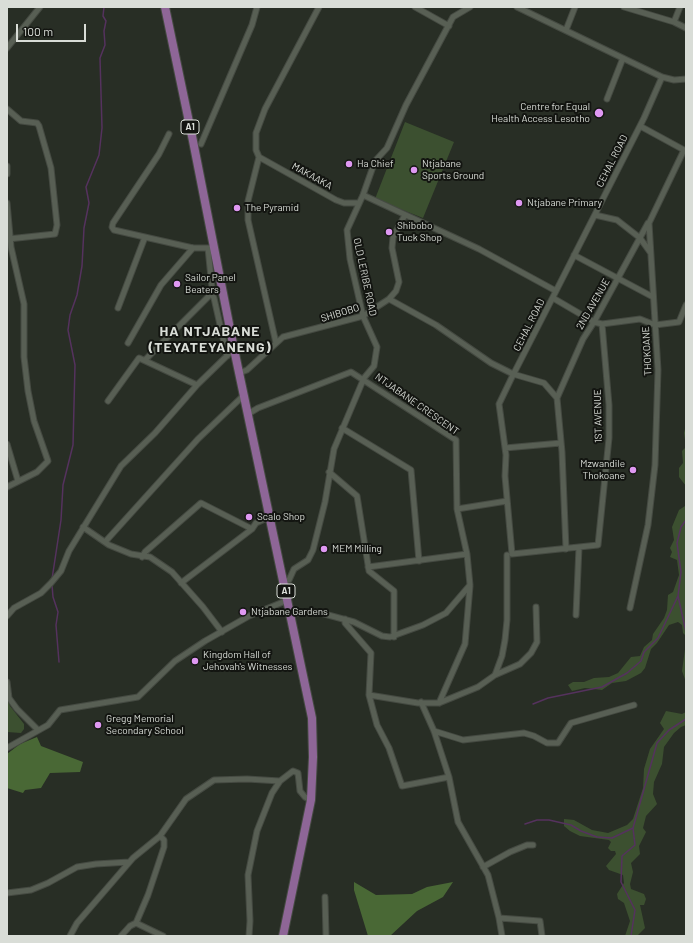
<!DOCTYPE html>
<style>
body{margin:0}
#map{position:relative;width:693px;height:943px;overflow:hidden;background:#282e25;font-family:Barlow,sans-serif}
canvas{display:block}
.frame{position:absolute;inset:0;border:8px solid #d9ddd7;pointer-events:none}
.scale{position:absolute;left:16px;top:24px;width:70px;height:18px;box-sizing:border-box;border:2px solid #d9ddd7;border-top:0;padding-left:5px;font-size:12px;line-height:14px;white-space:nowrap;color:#d9ddd7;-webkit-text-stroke:3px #131511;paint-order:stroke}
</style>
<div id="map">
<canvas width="693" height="943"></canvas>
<div class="frame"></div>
<div class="scale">100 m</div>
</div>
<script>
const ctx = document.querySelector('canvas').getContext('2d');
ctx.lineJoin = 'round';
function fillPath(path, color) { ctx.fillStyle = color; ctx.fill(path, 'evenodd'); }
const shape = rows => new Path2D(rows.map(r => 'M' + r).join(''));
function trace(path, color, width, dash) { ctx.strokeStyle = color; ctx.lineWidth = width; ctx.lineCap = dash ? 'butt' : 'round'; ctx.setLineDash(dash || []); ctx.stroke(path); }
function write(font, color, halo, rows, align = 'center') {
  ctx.font = font + ' Barlow,sans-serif'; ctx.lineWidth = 4; ctx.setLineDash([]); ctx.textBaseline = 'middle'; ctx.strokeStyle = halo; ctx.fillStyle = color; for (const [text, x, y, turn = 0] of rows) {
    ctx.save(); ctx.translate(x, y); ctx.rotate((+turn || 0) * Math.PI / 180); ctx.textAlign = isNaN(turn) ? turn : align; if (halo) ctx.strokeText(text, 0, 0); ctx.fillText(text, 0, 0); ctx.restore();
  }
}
const green = shape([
 [405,122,454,142,423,218,375,199],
 [686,425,686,486,679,477,679,468,683,463,682,451,686,447,684,433],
 [686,497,686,636,683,633,682,625,678,622,669,625,657,643,651,649,645,668,641,673,626,681,612,683,602,690,585,688,572,691,568,685,573,682,584,682,594,678,609,677,618,673,631,657,640,656,644,647,652,640,653,634,664,618,667,610,668,595,673,592,679,575,677,560,670,557,672,552,670,548,674,540,672,527,679,510,685,506],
 [686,642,686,682,682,671],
 [7,696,10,706,24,724,24,729,21,733,7,732],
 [666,711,682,714,686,712,686,725,681,727,674,733,664,747,662,764,654,782,653,794,657,804,646,816,643,828,646,832,639,846,640,854,631,863,633,872,630,884,631,889,644,894,646,899,644,905,640,905,645,928,637,936,625,936,630,921,624,903,618,899,617,894,624,883,623,875,609,870,606,866,616,854,615,851,611,851,608,848,611,842,609,840,580,836,570,831,564,826,564,819,574,820,592,830,608,833,627,825,633,819,643,788,644,769,650,749,664,729,660,723]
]);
const forest = shape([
 [37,737,41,746,83,762,80,772,50,773,41,788,25,790,23,793,7,788,7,754,20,744],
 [354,882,376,895,412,894,427,887,453,882,443,897,417,911,390,936,368,936,354,890]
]);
const stream = shape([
 [686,520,681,527,677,543,681,572,678,596,686,632],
 [52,579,61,520,63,485,73,445,75,365,68,330,70,315,77,295,82,266,84,228,89,203,86,187,99,155,102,128,100,58,105,45,104,31,106,21,103,16,104,7],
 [52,585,53,597,58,612,56,625,59,662],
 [686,651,686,662],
 [533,704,548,698,602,687,627,673,641,661,644,652,658,638,678,596],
 [525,824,537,820,549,820,571,825,581,831,597,837,612,838,633,828],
 [631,936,635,910,621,882,622,856,635,845,633,828,657,743,669,730,686,719]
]);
const minor = shape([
 [415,7,449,26],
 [517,7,662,77,644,118,556,291],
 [624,7,674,22,686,28],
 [674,22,680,7],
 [566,30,575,7],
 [7,48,40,7],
 [662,77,674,80,686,79],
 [607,99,623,58],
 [7,109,21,121,37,123,39,126,51,168,57,225,55,234,8,239],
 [169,134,159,154,113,223,112,227,114,230,193,248,214,248],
 [201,144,252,25,257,7],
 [259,157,336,200,344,203,359,203],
 [7,166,7,174],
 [363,195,479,249,556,291,512,377,499,404,506,455,505,476,512,554,598,545,609,438,609,405,602,324,594,322,553,298],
 [7,203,11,247,24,304,24,357,28,391,34,421,48,461,37,472,7,487],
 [595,215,617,220,640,238,650,252],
 [574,255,653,297],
 [211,293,214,298,227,356],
 [389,299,436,325,491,363,513,374,544,383,557,398,562,452,566,549],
 [118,308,145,237],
 [602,324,640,319,655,325,679,322,686,305],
 [128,343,161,285,193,248],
 [276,343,248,220,248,201,259,157,256,150,256,133,265,109,319,7],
 [145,360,208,297,212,288,208,248],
 [239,373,247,370,283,337,363,316,389,299,396,291,399,282,392,248,393,237,405,215],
 [557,398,583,339,594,322,648,223],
 [108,401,139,358,197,385],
 [248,414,258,408,351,372,456,440,457,509,467,554,470,585,446,613,423,625,390,637,382,636,354,622,317,612,290,614],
 [342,428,411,470,419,561],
 [7,444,18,481],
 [505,448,561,443],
 [329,472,357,496,369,571,394,591,394,637],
 [457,509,507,501],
 [83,527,109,545,131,554,150,557,172,572,203,607,222,632],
 [105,542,198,439,243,396],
 [142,557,145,552,201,503,252,529],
 [368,567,467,554],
 [283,582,289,580,294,569,308,560,313,550,325,502,334,449,364,378,374,366,377,347,363,316,350,259,347,230,363,195,375,161,387,148,406,105,453,17,470,7],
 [181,583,252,529,256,523,269,517],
 [630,608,648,525,655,465,658,370,649,223,684,150,640,126],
 [576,615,579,547],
 [7,616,14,608,41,593,51,583,61,571,69,551,121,466,155,433,197,385,234,349],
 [345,619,345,623,371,653,369,695,418,703,439,703,478,687,495,675,502,656,505,640,507,620,507,555],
 [495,675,520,664,531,653,537,642,536,607],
 [7,682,9,698,17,709,38,730],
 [369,695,377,725,389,748,402,786,449,777],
 [421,702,434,731,449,777,458,822,488,875,499,918,502,936],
 [439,703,465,644,470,586],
 [434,731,463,740,524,733,534,736,547,743,558,743,571,723,634,705],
 [7,748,48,725,60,710,138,697,175,661,205,641,249,616,288,600],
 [483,867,510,852,527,845,533,845],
 [7,893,31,890,48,883,77,867,96,864,129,862],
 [325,897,326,936],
 [499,918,540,921,542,936],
 [136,923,163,936],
 [70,936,77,923,133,858,160,836,186,799,214,780,247,779,280,781,293,771,298,773,300,791,305,797,311,800],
 [121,936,130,926,136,923,148,895,164,847,164,840,160,836],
 [249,936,250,921,248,875,257,831,272,793,280,781]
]);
const primary = shape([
 [165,7,193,141,234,349,312,718,313,757,311,800,283,936]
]);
const markers = [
 [599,113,5,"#df98f2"],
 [349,164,4,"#df98f2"],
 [414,170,4,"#df98f2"],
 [519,203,4,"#df98f2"],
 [237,208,4,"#df98f2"],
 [389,232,4,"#df98f2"],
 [177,284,4,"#df98f2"],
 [633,470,4,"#df98f2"],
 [249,517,4,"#df98f2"],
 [324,549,4,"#df98f2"],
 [243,612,4,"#df98f2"],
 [195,661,4,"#df98f2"],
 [98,725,4,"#df98f2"]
];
const shields = [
 [190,127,18],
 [286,591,18]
];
const shieldNames = [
 ["A1",190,127],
 ["A1",286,591]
];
const poiNames = [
 ["Centre for Equal",590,107,"right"],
 ["Health Access Lesotho",590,119,"right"],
 ["Ha Chief",357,164],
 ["Ntjabane",422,164],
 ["Sports Ground",422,176],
 ["Ntjabane Primary",527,203],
 ["The Pyramid",245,208],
 ["Shibobo",397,226],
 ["Tuck Shop",397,238],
 ["Sailor Panel",185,278],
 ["Beaters",185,290],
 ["Mzwandile",625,464,"right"],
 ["Thokoane",625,476,"right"],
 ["Scalo Shop",257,517],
 ["MEM Milling",332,549],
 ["Ntjabane Gardens",251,612],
 ["Kingdom Hall of",203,655],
 ["Jehovah's Witnesses",203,667],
 ["Gregg Memorial",106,719],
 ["Secondary School",106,731]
];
const streetNames = [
 ["CEHAL ROAD",612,161,-63],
 ["MAKAAKA",312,176,29],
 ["OLD LERIBE ROAD",365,277,78],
 ["2ND AVENUE",593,304,-60],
 ["SHIBOBO",340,313,-17],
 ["CEHAL ROAD",529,325,-63],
 ["THOKOANE",647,351,-93],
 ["NTJABANE CRESCENT",417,404,35],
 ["1ST AVENUE",598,416,-91]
];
const districtNames = [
 ["HA NTJABANE",210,331],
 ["(TEYATEYANENG)",210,347]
];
fillPath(green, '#3c5030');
fillPath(forest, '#496835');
trace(stream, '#55325e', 1.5);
trace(minor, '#454a42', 7);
trace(primary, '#454a42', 10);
trace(minor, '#585f54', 5);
trace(primary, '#8e6697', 8);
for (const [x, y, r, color] of markers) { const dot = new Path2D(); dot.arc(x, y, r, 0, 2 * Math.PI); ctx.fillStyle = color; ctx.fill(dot); trace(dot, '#131511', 1.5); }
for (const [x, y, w] of shields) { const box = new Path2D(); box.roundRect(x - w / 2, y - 7, w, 14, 3); ctx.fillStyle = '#131511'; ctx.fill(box); trace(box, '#d9ddd7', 1); }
write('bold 9px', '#d9ddd7', null, shieldNames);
write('10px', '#d9ddd7', '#131511', poiNames, 'left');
write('10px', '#d9ddd7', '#131511', streetNames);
ctx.letterSpacing = '1px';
write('bold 14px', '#d9ddd7', '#131511', districtNames);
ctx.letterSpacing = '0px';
</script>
